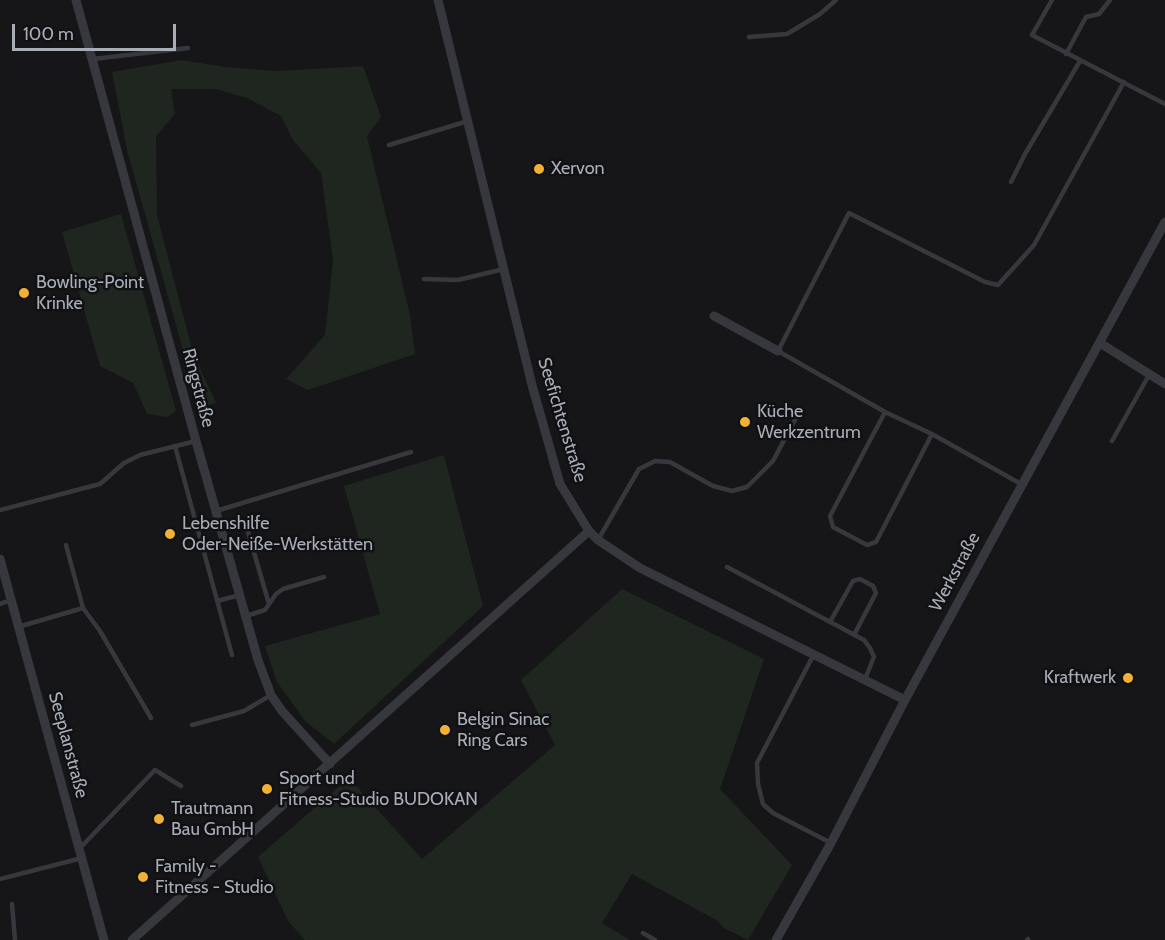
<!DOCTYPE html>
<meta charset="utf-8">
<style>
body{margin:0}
#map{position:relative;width:1165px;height:940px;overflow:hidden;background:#161618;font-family:Cabin,sans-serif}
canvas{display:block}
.scale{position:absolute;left:12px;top:24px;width:164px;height:27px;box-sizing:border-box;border:3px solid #a8adb8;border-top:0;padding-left:8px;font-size:18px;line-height:21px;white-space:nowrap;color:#a8adb8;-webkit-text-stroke:4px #111113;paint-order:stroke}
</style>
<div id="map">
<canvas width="1165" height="940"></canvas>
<div class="scale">100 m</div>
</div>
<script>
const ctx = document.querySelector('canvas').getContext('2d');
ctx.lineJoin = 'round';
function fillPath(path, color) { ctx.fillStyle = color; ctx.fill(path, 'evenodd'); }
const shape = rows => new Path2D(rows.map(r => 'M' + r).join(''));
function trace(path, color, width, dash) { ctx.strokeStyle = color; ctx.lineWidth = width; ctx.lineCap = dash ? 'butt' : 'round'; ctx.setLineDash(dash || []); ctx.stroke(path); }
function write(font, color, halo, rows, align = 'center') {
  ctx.font = font + ' Cabin,sans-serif'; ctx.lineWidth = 5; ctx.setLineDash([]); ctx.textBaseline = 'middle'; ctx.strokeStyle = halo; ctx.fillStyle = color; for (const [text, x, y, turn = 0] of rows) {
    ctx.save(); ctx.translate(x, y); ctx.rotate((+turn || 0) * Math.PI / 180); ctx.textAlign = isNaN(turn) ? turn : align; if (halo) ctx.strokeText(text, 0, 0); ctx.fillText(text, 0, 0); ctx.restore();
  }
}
const green = shape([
 [181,60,225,67,276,71,363,66,381,117,367,136,410,315,415,354,308,390,286,379,325,335,333,260,321,173,293,140,281,116,247,98,215,89,171,89,175,114,156,136,157,215,193,353,216,403,199,407,127,150,112,72],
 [121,214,176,411,167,417,147,414,133,383,100,366,62,232],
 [444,455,483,606,334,744,305,721,277,682,265,646,380,614,344,486],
 [622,589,764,659,720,789,792,865,748,940,724,928,718,921,632,874,602,923,630,940,305,940,288,921,258,857,349,778,422,859,555,745,521,680]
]);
const service = shape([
 [1052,0,1032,35,1165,104],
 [749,37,787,34,820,14,836,0],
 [1066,54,1086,17,1099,14,1110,0],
 [93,59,188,48],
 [389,145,468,121],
 [1011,182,1025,154,1080,61],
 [424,279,458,280,504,269],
 [885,412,830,516,833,527,867,545,876,542,932,434],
 [1112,441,1149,375],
 [175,446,232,655],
 [1021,484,932,434,885,412,778,351,849,213,985,282,998,285,1034,245,1124,82],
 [0,510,100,484,124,463,140,455,196,441],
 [216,511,411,452],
 [246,525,269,604],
 [598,540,639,469,655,461,670,462,713,486,732,491,747,487,773,461,798,414],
 [727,567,864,640,870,648,874,657,865,679],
 [217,601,240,595],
 [0,604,11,600],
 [83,608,100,631,151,718],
 [246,616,265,610,276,594,283,589,324,577],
 [830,622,853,581,860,579,873,586,876,593,854,635],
 [18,627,83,608,66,545],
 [814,654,757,763,758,784,763,804,773,813,831,843],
 [192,725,244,711,271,695],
 [79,849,155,770,181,786],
 [0,879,82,858],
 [12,904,15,940],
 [643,933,655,940],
 [1027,940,1028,939]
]);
const minor = shape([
 [76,0,196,441,258,660,271,695,282,711,330,764],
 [438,0,532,385,560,484,589,531,598,540,640,568,905,700],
 [714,316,778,351],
 [1100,343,1165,384],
 [0,559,104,940],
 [132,940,589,531],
 [776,940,831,843,905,700,1165,222]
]);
const markers = [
 [539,169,6,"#f2b134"],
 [24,293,6,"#f2b134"],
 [745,422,6,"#f2b134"],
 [170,534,6,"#f2b134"],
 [1128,678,6,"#f2b134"],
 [445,730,6,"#f2b134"],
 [267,789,6,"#f2b134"],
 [159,819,6,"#f2b134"],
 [143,877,6,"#f2b134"]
];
const poiNames = [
 ["Xervon",551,169],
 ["Bowling-Point",36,283],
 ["Krinke",36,304],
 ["Küche",757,412],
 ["Werkzentrum",757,433],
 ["Lebenshilfe",182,524],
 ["Oder-Neiße-Werkstätten",182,545],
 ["Kraftwerk",1116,678,"right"],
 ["Belgin Sinac",457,720],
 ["Ring Cars",457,741],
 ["Sport und",279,779],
 ["Fitness-Studio BUDOKAN",279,800],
 ["Trautmann",171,809],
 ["Bau GmbH",171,830],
 ["Family -",155,867],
 ["Fitness - Studio",155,888]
];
const streetNames = [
 ["Ringstraße",198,388,75],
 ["Seefichtenstraße",562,420,73],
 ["Werkstraße",955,572,-62],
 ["Seeplanstraße",68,745,75]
];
fillPath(green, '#1e261f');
trace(service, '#37383d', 4.5);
trace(minor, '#37383d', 9);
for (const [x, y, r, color] of markers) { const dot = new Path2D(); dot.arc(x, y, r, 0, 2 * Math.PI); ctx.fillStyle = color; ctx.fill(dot); trace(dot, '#111113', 2); }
write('18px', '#a8adb8', '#111113', poiNames, 'left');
write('18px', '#a8adb8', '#111113', streetNames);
</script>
